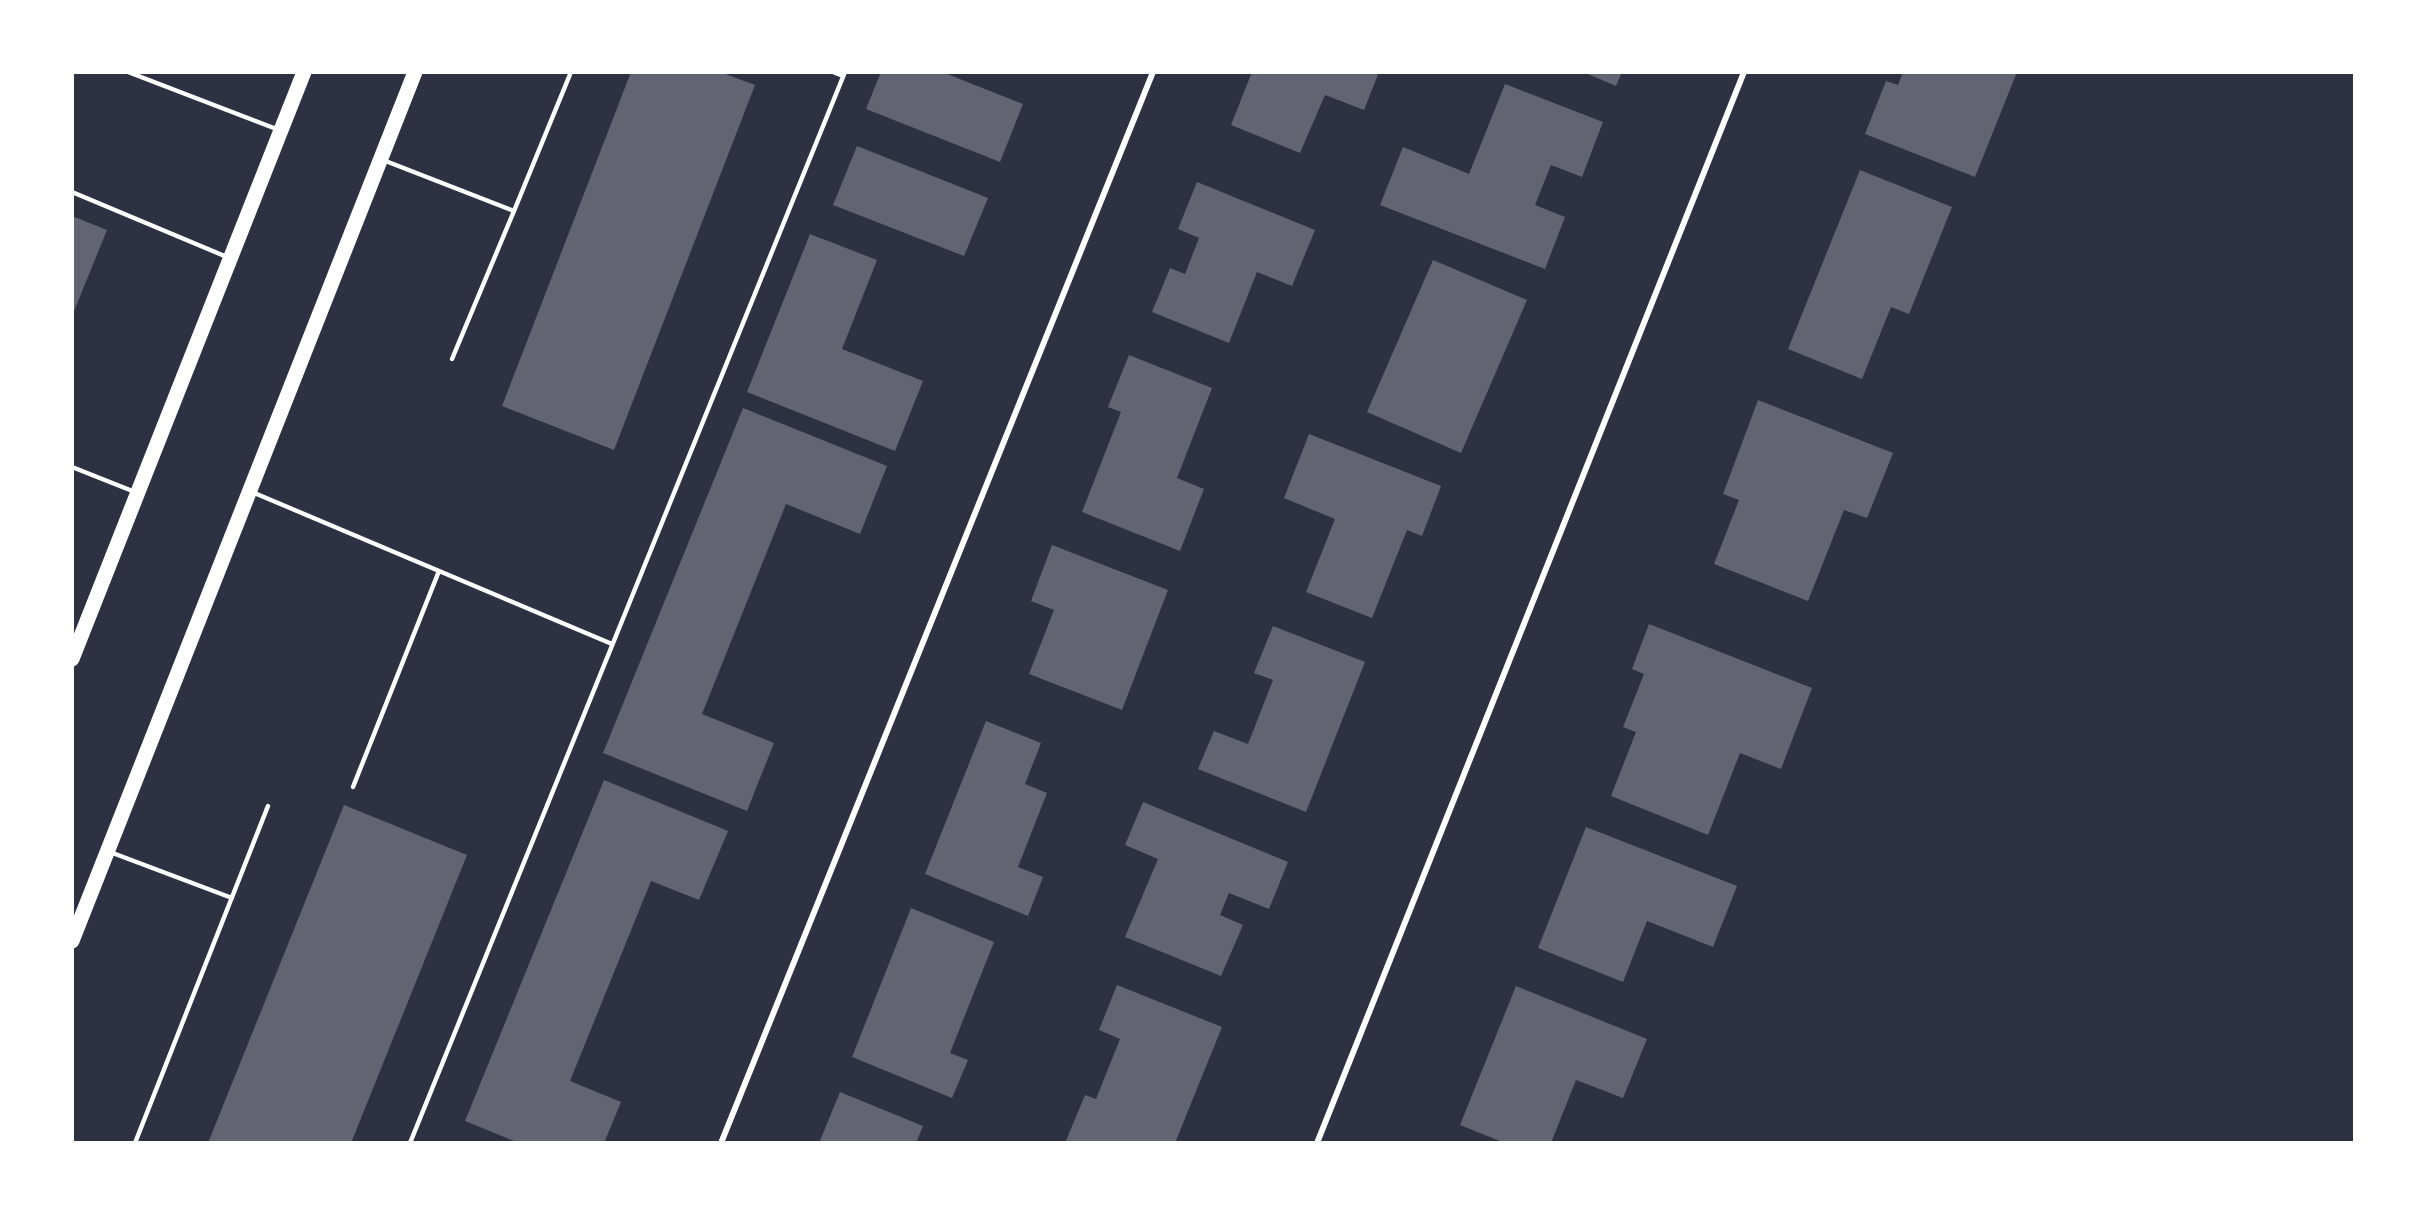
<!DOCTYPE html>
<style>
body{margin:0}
#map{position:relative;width:2427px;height:1215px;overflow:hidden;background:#2d3142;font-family:"Golos Text",sans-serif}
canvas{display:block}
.frame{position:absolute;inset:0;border:74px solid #fff;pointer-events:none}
</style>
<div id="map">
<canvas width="2427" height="1215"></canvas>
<div class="frame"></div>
</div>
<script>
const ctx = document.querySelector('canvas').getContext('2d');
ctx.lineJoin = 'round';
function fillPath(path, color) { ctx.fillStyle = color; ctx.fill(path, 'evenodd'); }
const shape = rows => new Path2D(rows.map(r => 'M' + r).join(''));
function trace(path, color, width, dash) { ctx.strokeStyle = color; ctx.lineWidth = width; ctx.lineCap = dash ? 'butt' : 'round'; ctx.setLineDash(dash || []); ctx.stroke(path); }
const building = shape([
 [631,72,720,72,755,85,614,450,502,406],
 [881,72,942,72,1023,104,1000,162,866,109],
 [1252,72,1379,72,1364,110,1325,95,1300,153,1231,125],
 [1583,72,1622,72,1616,86],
 [1903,72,2017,72,1975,177,1865,134,1886,81,1898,85],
 [1505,84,1603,122,1582,177,1551,165,1535,205,1565,217,1545,269,1380,205,1403,147,1469,174],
 [857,146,988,198,964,256,833,205],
 [1860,170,1952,207,1909,314,1891,307,1862,379,1788,349],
 [1197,182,1315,230,1292,286,1257,272,1229,343,1152,312,1170,268,1185,274,1199,238,1178,229],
 [72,216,107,230,72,316],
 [810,234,877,260,842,349,923,381,895,451,747,392],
 [1433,260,1527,300,1461,453,1367,412],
 [1129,355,1212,388,1177,478,1204,489,1180,551,1082,512,1121,412,1108,407],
 [1758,400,1893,453,1867,518,1844,510,1808,601,1714,564,1739,500,1723,494],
 [743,408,887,466,860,534,786,504,702,714,774,743,747,811,603,753],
 [1309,434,1441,486,1422,536,1407,530,1372,618,1306,592,1335,519,1284,498],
 [1052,545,1168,590,1122,710,1029,674,1054,610,1031,601],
 [1649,624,1812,688,1781,769,1740,753,1708,835,1611,796,1636,732,1623,727,1644,674,1632,669],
 [1273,626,1365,662,1306,812,1198,769,1214,731,1248,744,1273,680,1254,673],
 [986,721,1041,743,1025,784,1047,793,1018,867,1043,877,1028,916,925,874],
 [604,780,728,831,699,900,651,881,570,1081,621,1102,604,1143,519,1143,465,1121],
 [1143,802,1288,862,1269,909,1229,893,1220,915,1243,925,1221,976,1125,937,1158,859,1125,845],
 [344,805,467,855,351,1143,208,1143],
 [1586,827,1737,886,1713,947,1647,921,1623,982,1538,948],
 [911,908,994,942,950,1053,968,1060,952,1098,852,1057],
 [1117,985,1222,1027,1175,1143,1065,1143,1085,1095,1096,1099,1120,1039,1099,1030],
 [1516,986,1647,1039,1623,1098,1576,1080,1551,1143,1505,1143,1460,1125],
 [840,1092,923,1126,916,1143,819,1143]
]);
const service = shape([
 [128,72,279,130],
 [833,72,843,76],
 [383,160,514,211,452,359],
 [72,192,227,257],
 [514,211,571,72],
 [72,467,135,492],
 [252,492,612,644],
 [353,787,439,571],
 [110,852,232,898],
 [135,1143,268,806],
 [410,1143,845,72]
]);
const minor = shape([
 [721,1143,1153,72],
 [1317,1143,1744,72]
]);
const primary = shape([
 [72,659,304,72],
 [72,941,415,72]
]);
fillPath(building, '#626471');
trace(service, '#fff', 4.5);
trace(minor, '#fff', 6);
trace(primary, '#fff', 15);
</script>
